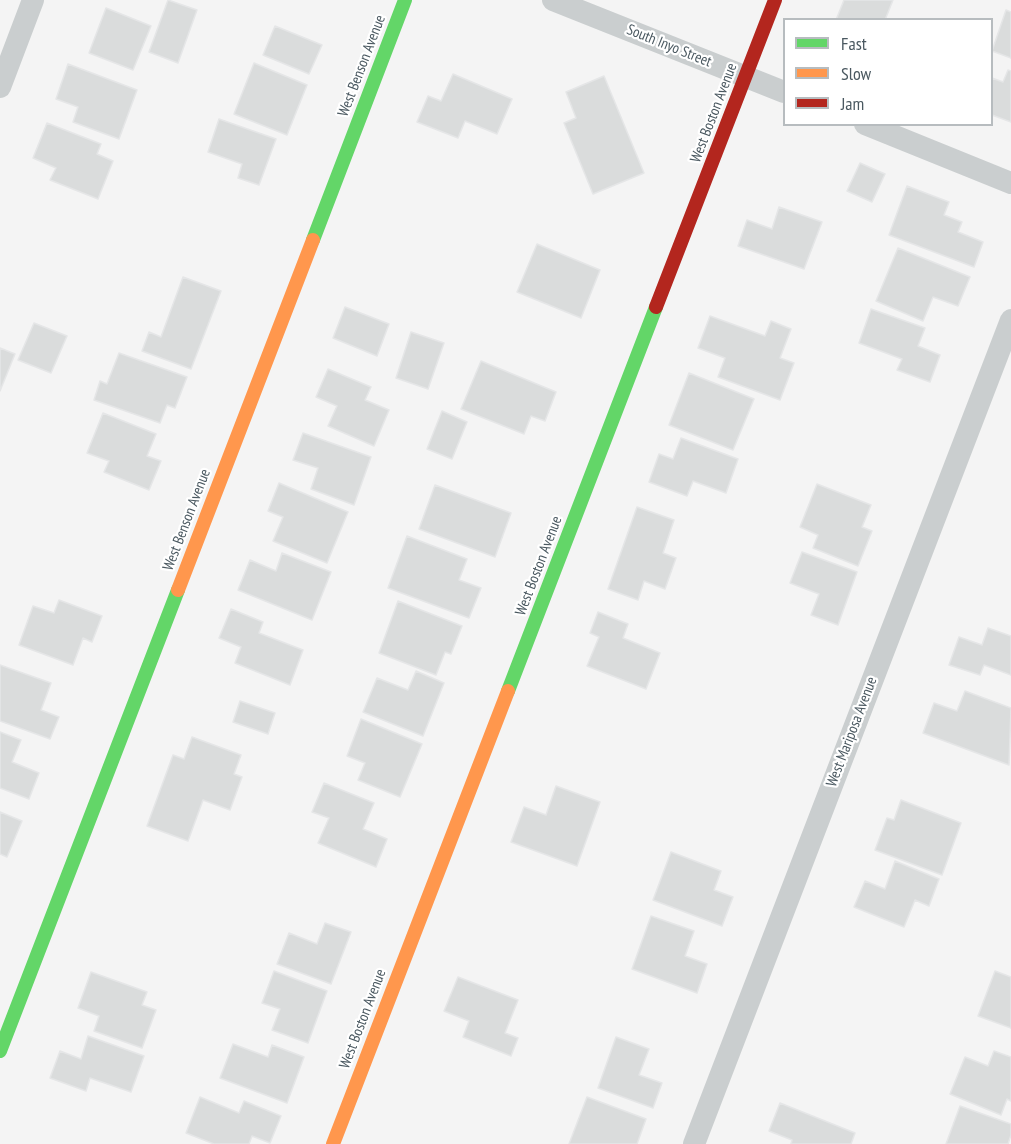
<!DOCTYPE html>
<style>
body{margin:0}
#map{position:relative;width:1011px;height:1144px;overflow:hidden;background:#f4f4f4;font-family:"PT Sans Narrow",sans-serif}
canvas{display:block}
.legend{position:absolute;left:783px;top:18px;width:210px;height:108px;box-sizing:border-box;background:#fff;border:2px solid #b7bcbf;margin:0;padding:8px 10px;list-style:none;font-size:18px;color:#4a5860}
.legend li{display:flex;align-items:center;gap:12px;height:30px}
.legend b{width:30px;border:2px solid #b7bcbf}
</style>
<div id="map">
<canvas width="1011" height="1144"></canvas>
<ul class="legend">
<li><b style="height:8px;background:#63d668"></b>Fast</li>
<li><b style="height:8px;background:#ff974d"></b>Slow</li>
<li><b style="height:8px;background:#b3261e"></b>Jam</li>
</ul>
</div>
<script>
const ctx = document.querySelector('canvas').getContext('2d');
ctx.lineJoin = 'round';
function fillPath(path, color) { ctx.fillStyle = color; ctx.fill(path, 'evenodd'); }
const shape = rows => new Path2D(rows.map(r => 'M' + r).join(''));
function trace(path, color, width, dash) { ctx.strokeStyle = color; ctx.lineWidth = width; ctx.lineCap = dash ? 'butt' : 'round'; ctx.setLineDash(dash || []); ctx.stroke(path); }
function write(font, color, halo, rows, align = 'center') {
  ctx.font = font + ' "PT Sans Narrow",sans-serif'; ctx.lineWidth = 4.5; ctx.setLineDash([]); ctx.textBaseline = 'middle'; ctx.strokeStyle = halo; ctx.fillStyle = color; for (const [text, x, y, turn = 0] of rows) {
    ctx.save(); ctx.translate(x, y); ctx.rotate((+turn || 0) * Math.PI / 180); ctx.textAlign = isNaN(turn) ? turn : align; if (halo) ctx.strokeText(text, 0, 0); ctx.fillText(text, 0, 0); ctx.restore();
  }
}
const building = shape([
 [168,0,197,10,178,63,149,52,168,0],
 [844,0,893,0,885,20,836,20,844,0],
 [106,8,151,26,133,70,89,53,106,8],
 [1006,10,1011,12,1011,58,992,51,1006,10],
 [275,26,322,45,309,74,263,55,275,26],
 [254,63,307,85,287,135,234,114,254,63],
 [68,64,137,90,119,139,73,122,78,107,56,99,68,64],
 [1008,70,1011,71,1011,122,992,115,992,78,1003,82,1008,70],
 [453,74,512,99,497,134,465,121,458,138,417,122,428,96,441,101,453,74],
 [604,76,644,173,593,194,564,123,576,118,566,92,604,76],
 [219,119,276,139,259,185,238,178,242,164,208,152,219,119],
 [47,123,101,144,97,154,113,161,98,199,50,180,56,168,33,158,47,123],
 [860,163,885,174,872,202,847,191,860,163],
 [907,186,949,202,944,215,962,222,958,232,983,242,974,267,889,235,907,186],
 [779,207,822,222,804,269,738,246,747,220,772,229,779,207],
 [537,244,600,270,581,318,517,292,537,244],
 [898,248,970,277,958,306,933,297,923,321,876,301,898,248],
 [183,277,221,291,191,369,142,351,149,332,161,337,183,277],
 [345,307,389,324,377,356,333,338,345,307],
 [871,309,925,328,918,346,940,355,930,382,897,370,902,359,859,343,871,309],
 [710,316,765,336,771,321,791,329,780,358,794,363,780,400,718,377,725,358,698,348,710,316],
 [34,323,67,336,51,373,18,360,34,323],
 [411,332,444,343,428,389,396,378,411,332],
 [0,348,15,354,0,391,0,348],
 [119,353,187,377,175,408,167,405,160,423,94,400,100,381,107,384,119,353],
 [481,361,556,392,545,421,531,416,524,434,461,409,481,361],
 [328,369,371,387,365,400,389,410,374,446,328,426,337,406,316,397,328,369],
 [689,373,754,399,733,450,669,425,689,373],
 [442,411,467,422,452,459,427,449,442,411],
 [103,413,156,434,147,456,161,461,149,490,104,472,109,461,87,453,103,413],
 [303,433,371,457,354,505,311,489,318,468,293,460,303,433],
 [681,438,738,459,726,493,693,481,687,496,649,482,659,454,673,459,681,438],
 [279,483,348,512,327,563,273,541,283,517,268,511,279,483],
 [817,484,871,505,862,527,872,531,858,566,813,548,818,535,800,527,817,484],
 [435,485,511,513,495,557,419,529,435,485],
 [637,507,674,520,663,553,676,558,665,589,644,581,638,600,608,589,637,507],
 [407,536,467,559,459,580,481,588,469,618,388,588,407,536],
 [802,552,857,572,838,625,811,615,819,594,790,583,802,552],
 [282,553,331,572,312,620,238,590,250,560,276,571,282,553],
 [59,600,102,616,92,642,83,638,73,665,19,645,33,606,54,613,59,600],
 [398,601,462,626,451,654,445,652,436,675,379,653,398,601],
 [231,609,263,622,259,633,303,650,290,685,235,663,241,647,219,638,231,609],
 [598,612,628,624,623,638,660,653,646,689,587,666,599,637,590,633,598,612],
 [988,628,1011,636,1011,675,984,665,980,675,949,665,959,637,982,645,988,628],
 [0,665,51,683,41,710,59,717,50,739,0,721,0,665],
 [416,671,444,683,423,736,363,712,377,678,408,690,416,671],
 [965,691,1011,708,1009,765,923,733,934,703,957,711,965,691],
 [240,701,275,713,268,734,233,722,240,701],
 [361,719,422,744,400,797,358,780,365,763,347,756,361,719],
 [0,732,21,740,12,762,39,773,29,799,0,788,0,732],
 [192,737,241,755,234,774,242,777,230,810,203,800,188,841,147,826,173,755,184,759,192,737],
 [324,783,374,803,363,829,387,839,376,867,318,843,329,818,312,812,324,783],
 [556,786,600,802,577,866,511,842,524,807,546,815,556,786],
 [901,800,961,823,942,875,875,850,887,818,894,820,901,800],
 [0,812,22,821,7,857,0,854,0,812],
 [671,852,721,871,714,890,733,897,722,926,653,900,671,852],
 [895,861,939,879,929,906,915,900,904,927,854,907,865,881,885,889,895,861],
 [651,916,694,931,685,956,707,964,697,993,632,969,651,916],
 [325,923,351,932,331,984,277,964,289,933,317,944,325,923],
 [274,971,327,991,308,1043,272,1030,280,1009,262,1003,274,971],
 [995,971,1011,977,1011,1028,978,1016,995,971],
 [91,972,147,992,142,1005,156,1010,142,1048,94,1031,99,1016,78,1008,91,972],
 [458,977,518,1000,505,1033,518,1038,511,1056,463,1037,469,1021,444,1011,458,977],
 [88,1036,144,1056,131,1092,90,1078,86,1091,50,1078,60,1051,81,1059,88,1036],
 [616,1037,649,1049,639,1075,662,1083,653,1108,598,1088,616,1037],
 [233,1044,268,1057,272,1045,304,1057,287,1103,220,1078,233,1044],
 [994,1051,1011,1057,1011,1101,1007,1099,1001,1115,950,1094,965,1057,988,1066,994,1051],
 [200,1097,239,1113,244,1101,281,1116,270,1143,252,1136,249,1144,214,1144,186,1133,200,1097],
 [587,1097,646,1119,637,1144,569,1144,587,1097],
 [780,1103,855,1133,851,1144,791,1144,792,1140,769,1131,780,1103],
 [960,1106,1011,1124,1011,1135,1008,1144,946,1144,960,1106]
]);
const street = shape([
 [553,0,784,92],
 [0,87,33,0],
 [865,124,1011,183],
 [694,1144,1011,320]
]);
const fast = shape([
 [313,240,405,0],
 [508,691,656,307],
 [0,1051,178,590]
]);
const slow = shape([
 [178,590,313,240],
 [333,1144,508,691]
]);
const jam = shape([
 [656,307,775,0]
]);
const streetNames = [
 ["South Inyo Street",669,46,22],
 ["West Benson Avenue",362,66,-69],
 ["West Boston Avenue",714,113,-69],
 ["West Benson Avenue",187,520,-69],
 ["West Boston Avenue",539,566,-69],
 ["West Mariposa Avenue",852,732,-69],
 ["West Boston Avenue",363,1019,-69]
];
fillPath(building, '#dadcdc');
trace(building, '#e5e6e7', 1.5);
trace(street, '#cacecf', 22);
trace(fast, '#63d668', 14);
trace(slow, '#ff974d', 14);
trace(jam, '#b3261e', 14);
write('15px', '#4a5860', '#fff', streetNames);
</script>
